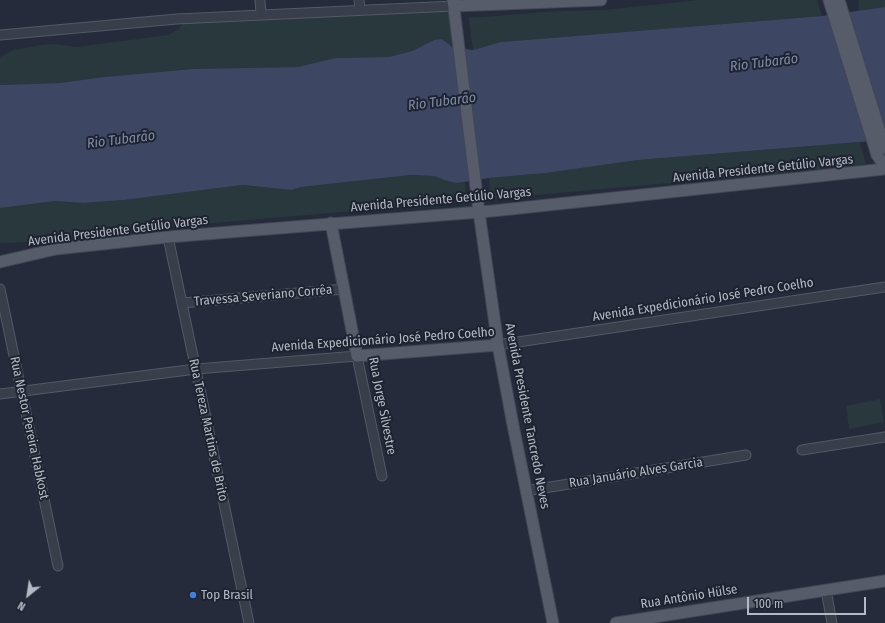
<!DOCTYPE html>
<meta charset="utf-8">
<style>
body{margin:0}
#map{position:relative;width:885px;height:623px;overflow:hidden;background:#252b3a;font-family:"Fira Sans Condensed",sans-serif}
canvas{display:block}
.north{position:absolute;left:8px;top:575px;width:40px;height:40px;-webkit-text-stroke:3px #1e2330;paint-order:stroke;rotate:210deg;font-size:11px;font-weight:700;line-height:16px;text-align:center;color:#b5b9c6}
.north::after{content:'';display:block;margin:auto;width:14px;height:18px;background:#b5b9c6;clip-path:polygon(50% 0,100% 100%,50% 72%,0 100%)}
.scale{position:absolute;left:747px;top:597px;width:119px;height:18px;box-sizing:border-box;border:2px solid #b5b9c6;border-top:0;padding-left:5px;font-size:12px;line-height:14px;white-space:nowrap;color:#b5b9c6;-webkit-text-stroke:3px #1e2330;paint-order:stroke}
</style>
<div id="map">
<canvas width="885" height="623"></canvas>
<div class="north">N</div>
<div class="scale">100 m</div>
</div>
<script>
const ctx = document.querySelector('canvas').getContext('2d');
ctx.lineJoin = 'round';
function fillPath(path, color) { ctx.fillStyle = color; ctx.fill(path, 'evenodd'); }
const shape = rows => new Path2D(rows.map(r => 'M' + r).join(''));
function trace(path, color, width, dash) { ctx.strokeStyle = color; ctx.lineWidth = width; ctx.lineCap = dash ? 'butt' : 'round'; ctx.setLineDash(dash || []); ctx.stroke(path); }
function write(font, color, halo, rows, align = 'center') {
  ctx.font = font + ' "Fira Sans Condensed",sans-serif'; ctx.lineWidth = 4; ctx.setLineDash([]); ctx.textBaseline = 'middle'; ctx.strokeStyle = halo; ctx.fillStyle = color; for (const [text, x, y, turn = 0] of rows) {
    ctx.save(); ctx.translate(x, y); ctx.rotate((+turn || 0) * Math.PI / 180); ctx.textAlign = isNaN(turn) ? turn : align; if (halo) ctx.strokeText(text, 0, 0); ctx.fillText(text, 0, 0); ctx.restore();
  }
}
const green = shape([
 [699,0,817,0,822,16,501,42,473,50,469,21,469,18,560,11,603,10],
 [858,0,885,0,885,7,859,11],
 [446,11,449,13,452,47,434,40,412,51,389,57,335,58,298,67,191,69,104,77,59,83,0,85,0,57,14,50,41,45,54,44,77,47,168,35,179,29,183,23,261,17],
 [860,142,866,164,758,176,659,184,490,199,489,178,546,173,638,160],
 [411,175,434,176,444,180,456,183,465,182,466,195,461,202,154,228,32,242,0,243,0,208,55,201,83,203,124,200,243,185,291,190,301,187],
 [880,399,884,422,849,429,846,406]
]);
const water = shape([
 [885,7,885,140,638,160,546,173,489,178,465,182,456,183,444,180,434,176,411,175,301,187,291,190,243,185,124,200,83,203,55,201,0,208,0,85,59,83,104,77,192,69,298,67,335,58,389,57,412,51,434,40,442,39,452,47,473,50,501,42,822,16]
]);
const minor = shape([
 [260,0,261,14],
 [359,0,360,10],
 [0,35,177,19,454,6],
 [168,237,249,623],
 [0,289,58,566],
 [182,303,344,289],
 [498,345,885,287],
 [0,394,196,369,357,356,382,476],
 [802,450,885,437],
 [526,491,746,455],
 [826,590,832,623]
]);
const major = shape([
 [453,0,479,212,498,345,513,425,553,623],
 [829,0,877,155,885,166],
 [839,0,885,148],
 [454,6,601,0],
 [331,223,357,356,498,345],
 [0,262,56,249,168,237,492,211,885,169],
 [616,623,885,581]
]);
const markers = [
 [193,595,4,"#3f7fe0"]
];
const streetNames = [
 ["Avenida Presidente Getúlio Vargas",763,169,-6],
 ["Avenida Presidente Getúlio Vargas",441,200,-5],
 ["Avenida Presidente Getúlio Vargas",118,231,-7],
 ["Travessa Severiano Corrêa",263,296,-5],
 ["Avenida Expedicionário José Pedro Coelho",703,300,-9],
 ["Avenida Expedicionário José Pedro Coelho",383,340,-4],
 ["Rua Jorge Silvestre",382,406,79],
 ["Avenida Presidente Tancredo Neves",527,416,79],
 ["Rua Nestor Pereira Habkost",29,428,78],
 ["Rua Tereza Martins de Brito",208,430,78],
 ["Rua Januário Alves Garcia",636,473,-9],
 ["Rua Antônio Hülse",689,597,-9]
];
const poiNames = [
 ["Top Brasil",201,595]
];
const waterNames = [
 ["Rio Tubarão",764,63,-7],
 ["Rio Tubarão",442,102,-7],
 ["Rio Tubarão",121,140,-7]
];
fillPath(green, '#28383c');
fillPath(water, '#3d4662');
trace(minor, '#545966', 11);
trace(major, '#424754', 13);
trace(minor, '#393e4b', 9);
trace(major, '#575c6b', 11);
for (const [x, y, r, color] of markers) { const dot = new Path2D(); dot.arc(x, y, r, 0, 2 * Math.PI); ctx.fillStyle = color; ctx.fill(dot); trace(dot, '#1e2330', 1.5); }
write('13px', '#b5b9c6', '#1e2330', streetNames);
write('13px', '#b5b9c6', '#1e2330', poiNames, 'left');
write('italic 14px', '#7f8bab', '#1e2330', waterNames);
</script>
